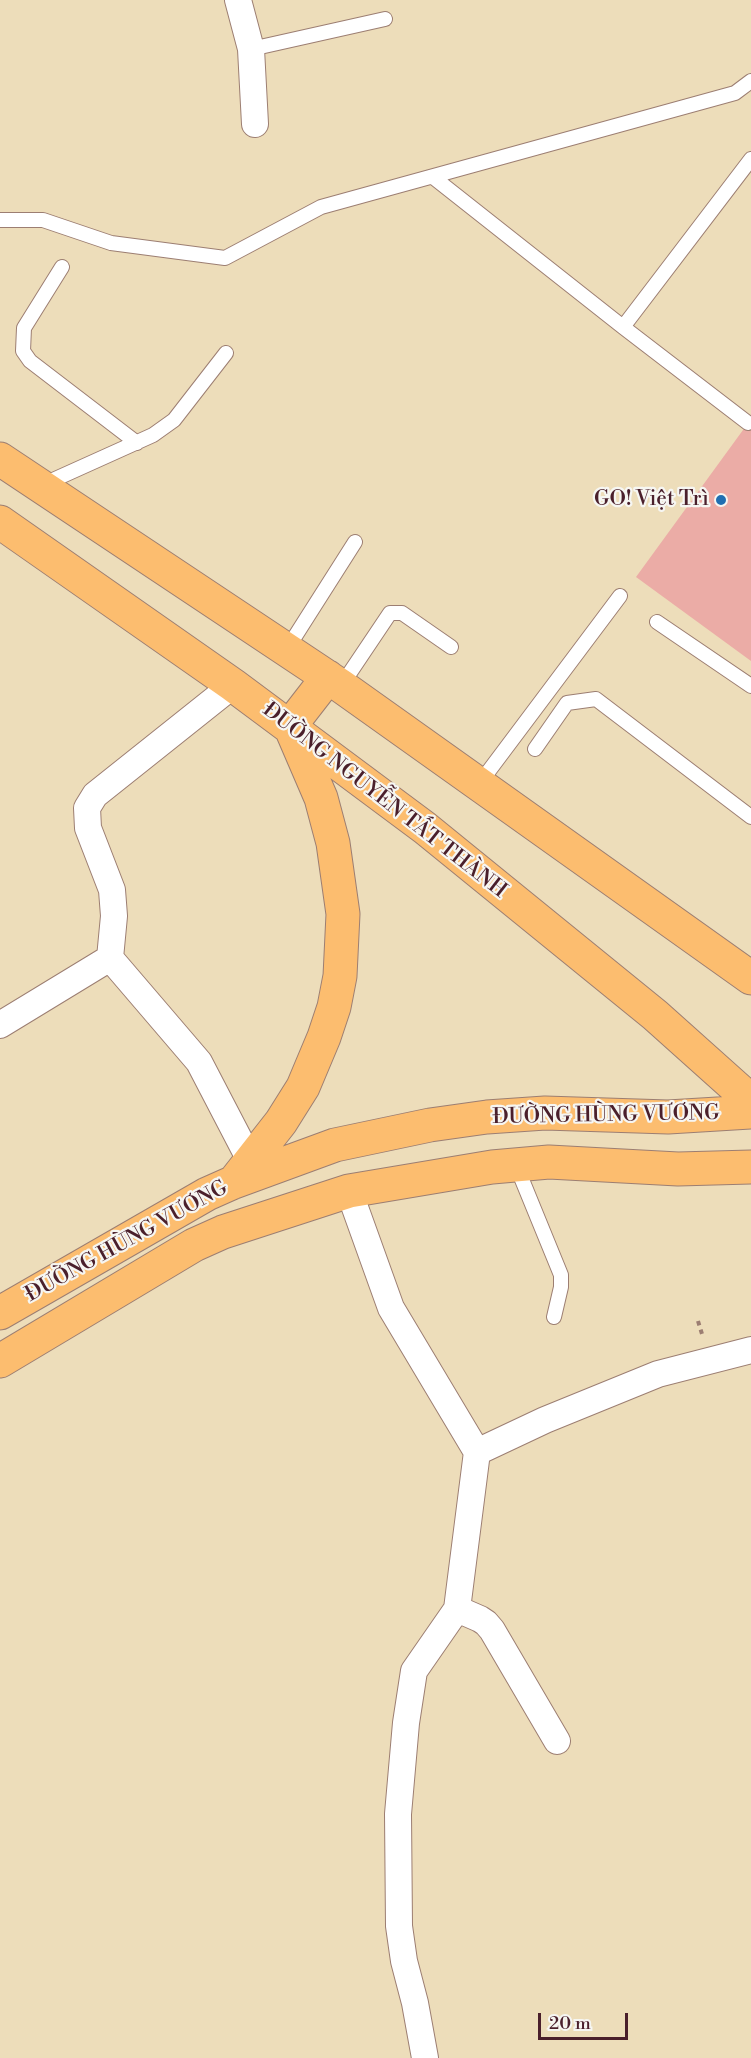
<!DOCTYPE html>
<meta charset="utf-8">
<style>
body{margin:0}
#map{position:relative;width:751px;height:2058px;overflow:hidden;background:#edddba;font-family:"Libre Bodoni",serif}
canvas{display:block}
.scale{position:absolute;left:538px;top:2013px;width:90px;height:27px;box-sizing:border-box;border:3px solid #4a1f2b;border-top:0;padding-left:8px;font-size:18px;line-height:21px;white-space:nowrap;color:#4a1f2b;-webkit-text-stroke:4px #f6f6f2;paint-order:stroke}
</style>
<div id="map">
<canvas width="751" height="2058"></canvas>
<div class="scale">20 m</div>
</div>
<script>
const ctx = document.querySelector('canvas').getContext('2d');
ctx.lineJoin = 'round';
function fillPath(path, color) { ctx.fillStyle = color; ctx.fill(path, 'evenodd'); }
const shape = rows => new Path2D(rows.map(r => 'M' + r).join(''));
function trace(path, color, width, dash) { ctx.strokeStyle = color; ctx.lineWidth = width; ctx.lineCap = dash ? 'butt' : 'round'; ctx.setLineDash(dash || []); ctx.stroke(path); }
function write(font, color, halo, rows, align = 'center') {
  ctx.font = font + ' "Libre Bodoni",serif'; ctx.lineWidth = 4.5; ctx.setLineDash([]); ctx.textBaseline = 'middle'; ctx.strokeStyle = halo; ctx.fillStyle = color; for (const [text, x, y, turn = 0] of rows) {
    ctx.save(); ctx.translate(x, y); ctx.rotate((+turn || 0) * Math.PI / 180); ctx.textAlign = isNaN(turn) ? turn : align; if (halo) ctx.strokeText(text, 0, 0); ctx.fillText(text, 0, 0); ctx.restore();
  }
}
const building = shape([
 [751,419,751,661,636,577]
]);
const path = shape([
 [698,1321,702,1334]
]);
const service = shape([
 [251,49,385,19],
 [433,177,623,327,748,423],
 [0,220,43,220,111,243,225,258,321,207,735,93,751,81],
 [62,267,24,328,23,351,30,361,137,443],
 [623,327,751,159],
 [42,485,153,435,174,420,226,353],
 [657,622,751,686],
 [287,649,355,542],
 [341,686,390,613,402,613,451,647],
 [535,749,567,703,596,699,751,817],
 [479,784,620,596],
 [516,1165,561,1275,561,1287,554,1317]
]);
const minor = shape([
 [238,0,251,49,255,124],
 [233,685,95,795,87,808,88,828,112,890,114,916,110,958,199,1062,251,1162],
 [0,1025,110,958],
 [349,1191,391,1308,477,1452,457,1609,414,1671,406,1723,398,1814,399,1926,404,1961,415,2003,425,2058],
 [477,1452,545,1420,658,1374,751,1350],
 [457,1609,480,1619,486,1623,492,1630,557,1741]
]);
const primary = shape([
 [0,459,341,686,751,978],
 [0,522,233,685,425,828,655,1015,751,1101],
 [234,1182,281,1122,303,1087,324,1037,334,1007,340,976,343,914,333,843,321,798,290,726,328,677],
 [0,1313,207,1194,234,1182,335,1145,430,1125,487,1117,545,1113,668,1117,751,1112],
 [0,1361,194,1245,223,1232,349,1191,492,1167,549,1162,678,1169,751,1167]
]);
const markers = [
 [721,500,6,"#1f6fb2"]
];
const poiNames = [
 ["GO! Việt Trì",709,500]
];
const streetNames = [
 ["ĐƯỜNG NGUYỄN TẤT THÀNH",384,801,38],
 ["ĐƯỜNG HÙNG VƯƠNG",606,1116,-1],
 ["ĐƯỜNG HÙNG VƯƠNG",127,1242,-29]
];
fillPath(building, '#ebaca6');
trace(service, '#9c7e72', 16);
trace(minor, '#9c7e72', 28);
trace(primary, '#9c7e72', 35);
trace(path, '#9c7e72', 4, [4.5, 4.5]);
trace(service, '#fff', 14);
trace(minor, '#fff', 26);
trace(primary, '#fcbd6f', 33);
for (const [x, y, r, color] of markers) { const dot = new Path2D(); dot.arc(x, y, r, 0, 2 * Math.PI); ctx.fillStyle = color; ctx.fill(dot); trace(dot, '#f6f6f2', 2); }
write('21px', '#4a1f2b', '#f6f6f2', poiNames, 'right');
write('21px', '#4a1f2b', '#f6f6f2', streetNames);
</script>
